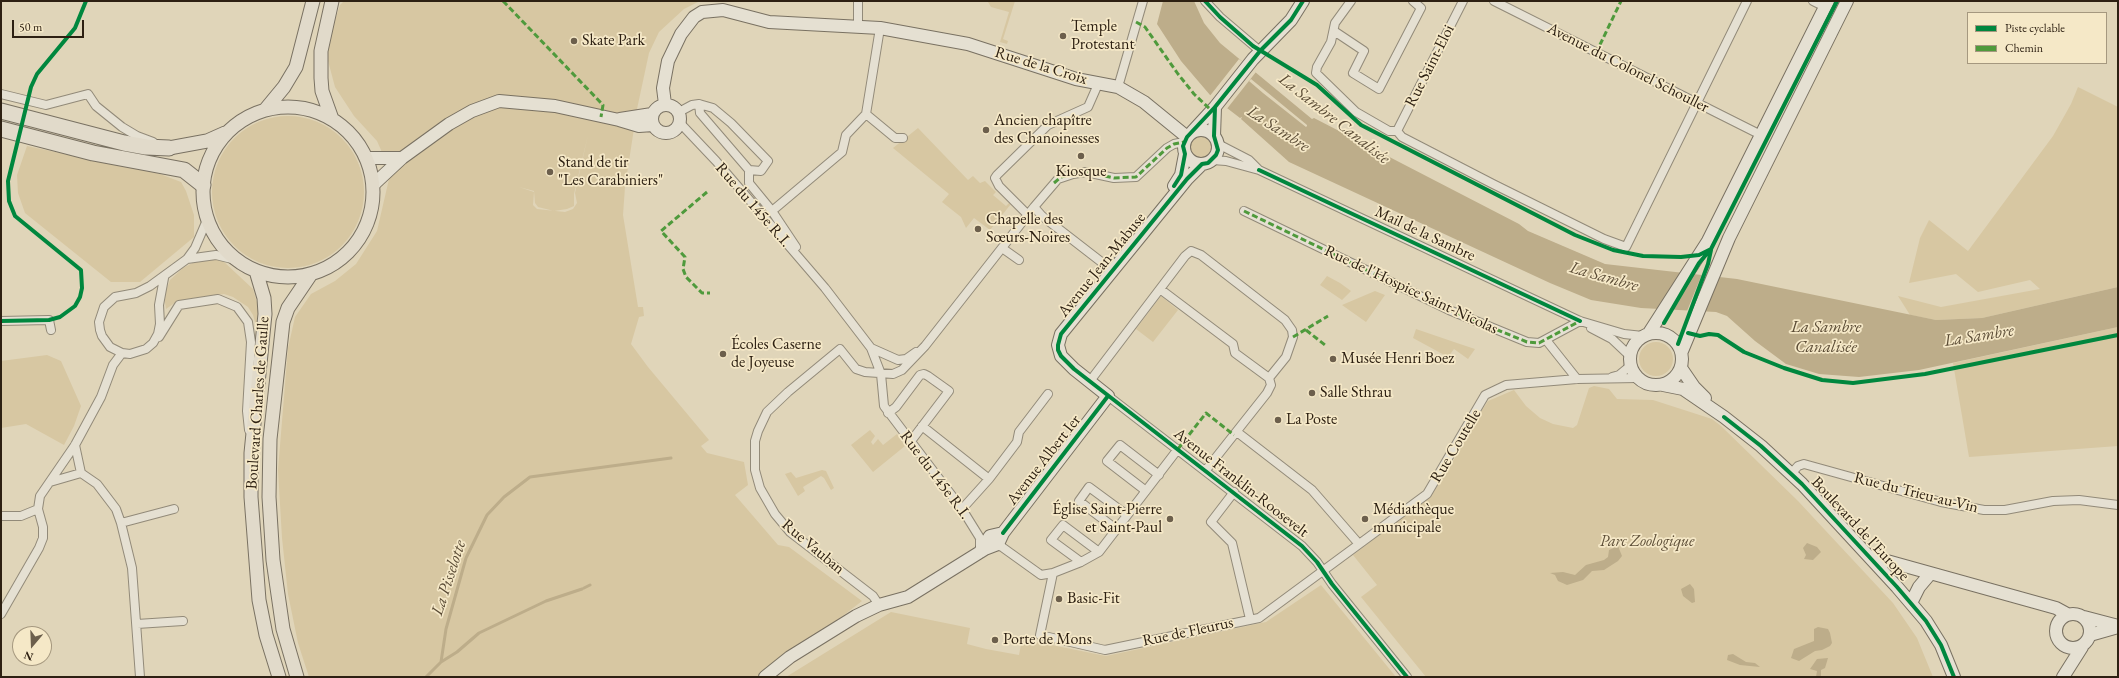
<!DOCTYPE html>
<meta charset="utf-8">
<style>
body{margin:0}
#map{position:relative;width:2119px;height:678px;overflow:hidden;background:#e0d5b9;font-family:"EB Garamond",serif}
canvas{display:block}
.frame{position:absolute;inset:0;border:2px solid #2d2012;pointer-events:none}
.legend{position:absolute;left:1967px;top:12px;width:140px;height:52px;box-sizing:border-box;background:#f5e8c7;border:1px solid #a5987f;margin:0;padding:5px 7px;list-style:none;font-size:12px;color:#2d2012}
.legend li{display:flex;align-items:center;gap:8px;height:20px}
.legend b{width:20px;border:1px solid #a5987f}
.north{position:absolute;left:12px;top:626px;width:40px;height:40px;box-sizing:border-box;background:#f5e8c7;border:1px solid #a5987f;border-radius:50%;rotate:199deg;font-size:11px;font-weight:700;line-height:16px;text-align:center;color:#2d2012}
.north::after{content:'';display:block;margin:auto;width:14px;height:18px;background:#6c5f4c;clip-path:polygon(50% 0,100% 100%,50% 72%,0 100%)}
.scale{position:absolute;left:12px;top:20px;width:72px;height:18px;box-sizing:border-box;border:2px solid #2d2012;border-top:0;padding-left:5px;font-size:12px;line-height:14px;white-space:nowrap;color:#2d2012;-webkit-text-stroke:3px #f5e8c7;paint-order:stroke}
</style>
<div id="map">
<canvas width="2119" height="678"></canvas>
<div class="frame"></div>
<ul class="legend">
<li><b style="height:5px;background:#00873e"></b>Piste cyclable</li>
<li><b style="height:5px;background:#4f9a3c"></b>Chemin</li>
</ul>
<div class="north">N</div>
<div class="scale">50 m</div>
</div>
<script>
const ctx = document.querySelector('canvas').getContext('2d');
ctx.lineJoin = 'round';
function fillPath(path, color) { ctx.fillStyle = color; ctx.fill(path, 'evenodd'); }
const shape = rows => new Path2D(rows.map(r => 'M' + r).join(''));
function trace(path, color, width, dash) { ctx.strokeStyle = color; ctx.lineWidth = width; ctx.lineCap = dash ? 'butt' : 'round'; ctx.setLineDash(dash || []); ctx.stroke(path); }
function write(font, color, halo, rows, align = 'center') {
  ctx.font = font + ' "EB Garamond",serif'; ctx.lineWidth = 3.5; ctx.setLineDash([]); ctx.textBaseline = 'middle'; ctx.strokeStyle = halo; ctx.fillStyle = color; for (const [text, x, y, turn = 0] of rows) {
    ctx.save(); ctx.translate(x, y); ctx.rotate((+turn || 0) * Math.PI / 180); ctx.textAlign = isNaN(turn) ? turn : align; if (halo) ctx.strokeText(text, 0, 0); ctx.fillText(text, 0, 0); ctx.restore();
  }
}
const green = shape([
 [344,1,700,1,684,9,659,32,649,53,637,109,625,187,623,215,638,307,643,307,644,316,639,317,631,344,648,367,709,440,701,446,707,453,744,462,748,485,735,495,778,545,789,547,862,601,774,669,755,677,309,677,298,643,288,594,282,538,278,470,288,348,295,317,311,294,335,281,356,264,377,231,389,179,381,150,377,141,354,116,335,87,327,57,332,29,340,5],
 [588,135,575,193,577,203,573,209,565,212,537,209,533,205,534,192,519,187,534,191,535,203,538,207,554,211,567,209,574,206,574,194],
 [991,1,1015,1,1003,39,1008,41,1007,44,1000,42,1009,12,991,7,988,2],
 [2078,87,2118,107,2118,287,1982,318,1936,320,1910,315,1898,296,1941,307,2040,289,2030,280,1978,292,1956,274,1909,283,1920,238,1929,220,1968,251,2053,136,2071,104],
 '212 192a76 76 0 1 1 152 0a76 76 0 1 1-152 0Z',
 [918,128,968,180,973,176,980,183,985,181,996,192,993,195,1006,206,1009,203,1011,204,990,230,974,218,966,228,961,217,942,202,949,194,893,148],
 '1189 147a12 12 0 1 1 24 0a12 12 0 1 1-24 0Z',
 [27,146,160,174,181,182,186,191,194,215,194,237,140,282,111,282,25,213,18,193,17,175],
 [202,258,212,258,223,261,253,289,259,309,258,326,256,326,253,315,248,307,233,297,224,294,188,299,176,302,166,309,164,296,170,280,183,268],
 [1327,276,1340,283,1351,291,1342,300,1320,285],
 [1375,291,1385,295,1366,322,1342,305],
 [1161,296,1178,310,1153,342,1136,329],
 [2118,327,2118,446,1969,457,1953,363],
 [1416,329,1454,342,1475,349,1468,359,1454,349,1448,357,1413,338],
 '1639 359a17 17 0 1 1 34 0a17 17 0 1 1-34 0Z',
 [47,355,61,361,81,406,74,426,64,445,26,424,1,428,1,361],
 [1594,386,1609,389,1617,399,1653,400,1712,419,1721,426,1798,501,1893,603,1917,638,1933,677,1426,677,1361,597,1377,585,1353,555,1432,495,1456,456,1461,442,1488,401,1514,390,1526,406,1540,418,1553,424,1573,428,1577,425,1589,388],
 [870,430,875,436,871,442,873,445,878,439,883,445,897,434,905,446,873,472,851,445],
 [822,470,826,471,834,488,831,490,824,478,821,476,803,487,805,491,798,496,785,474,791,472,796,478],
 [1321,585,1396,677,786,677,891,612,970,628,967,644,986,649,1019,655,1022,639,1106,656,1266,622]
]);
const water = shape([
 [1163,1,1194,1,1204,23,1220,43,1312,119,1314,118,1519,224,1528,231,1605,264,1737,279,1936,320,1982,318,2118,287,2118,327,1919,370,1859,377,1819,374,1786,364,1755,341,1727,316,1716,312,1641,308,1591,300,1550,283,1289,162,1241,119,1242,117,1240,118,1210,95,1181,61,1157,24],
 [1251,79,1307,125,1307,126,1306,127,1263,93,1249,81],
 [1807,543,1817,547,1821,552,1813,560,1804,559,1806,555,1803,548],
 [1618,546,1622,556,1618,561,1604,570,1592,571,1583,580,1567,585,1558,581,1555,575,1550,573,1563,572,1575,575,1586,565,1604,560,1608,557,1609,550],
 [1690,584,1694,589,1695,602,1692,603,1683,596,1681,589],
 [1818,627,1828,629,1830,633,1832,643,1830,646,1822,650,1815,651,1799,661,1791,658,1794,649,1814,641,1814,629],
 [1733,654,1746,662,1755,663,1760,667,1740,665,1727,660,1728,655],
 [1828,658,1825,668,1821,670,1821,677,1816,677,1817,671,1810,669,1817,659]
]);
const pier = shape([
 [1239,59,1256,72,1226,110,1209,97],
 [1702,274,1718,276,1704,312,1687,311]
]);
const stream = shape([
 [584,588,590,585],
 [441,662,446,629,466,558,487,515,504,497,530,477,671,458],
 [426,677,441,662,457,652,479,633,546,601,582,589]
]);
const street = shape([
 [1205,1,1220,17,1260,51],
 [1351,1,1335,23,1331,42,1317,67,1316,73,1356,112,1389,131,1397,131,1402,137,1493,184,1604,239,1626,247,1747,1],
 [1494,1,1761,135],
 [1813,1,1825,7],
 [858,27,858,1],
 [1334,31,1364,51,1353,73,1379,89,1421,8,1413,1],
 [1118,87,1143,1],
 [1,94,46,105,88,94,96,106,122,127,137,136,153,142],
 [679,112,692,105,699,104],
 [866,114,880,28],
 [866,114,895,138,903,138],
 [680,123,716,161,825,288,871,348,881,374,884,406,962,509,980,538,980,550],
 [1397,131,1463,1],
 [1218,144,1249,160,1258,169],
 [1212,160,1226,161,1259,170,1580,321,1624,334,1643,336],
 [749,170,761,171,768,161,731,123,713,108,699,104,700,113,749,170,749,183,772,211,796,247],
 [1034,207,1042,216,1113,271],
 [772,211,842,152,846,135,866,114],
 [1244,211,1449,310,1527,342,1539,343,1580,321],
 [1028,215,999,186,995,178,997,175,1048,125,1088,107,1099,82],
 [1002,248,1019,260],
 [187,259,216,255,236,260],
 [164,278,159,305,160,324,158,334,153,343,146,349,130,354,122,353,110,347,102,336,100,330,99,322,104,307,115,297,136,293,150,286,187,259,195,248,207,220],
 [1160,289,1233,344,1235,353,1269,378],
 [1,321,49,320,51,330],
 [1591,328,1612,339,1630,356],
 [159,337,179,305,218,299,237,307,248,322,251,342,247,411,249,430],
 [1546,340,1577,379],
 [871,348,898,360,906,359,916,352],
 [1612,377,1619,375,1630,366],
 [1090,381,1185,256,1191,251,1201,255,1285,320,1292,330,1293,337,1286,357,1269,378],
 [1108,396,1302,546,1317,562,1332,584,1407,677],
 [888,413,896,407,920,375,924,374,928,376,949,391,911,441],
 [922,426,989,479],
 [1237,432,1312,490,1359,544],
 [1206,470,1267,393,1271,385,1269,378],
 [81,473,97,484,116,509,121,523,132,568,140,677],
 [1791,474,1798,466,1804,464,1941,502,1984,510,2005,510,2053,501,2079,500,2118,505],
 [50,482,81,473,75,445],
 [1146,491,1107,461,1120,445,1159,475],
 [1234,492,1211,522,1232,543,1250,619],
 [962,509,989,479,1017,442,1019,432,1048,394],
 [1,516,21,516,38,509],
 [121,523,174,509],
 [1116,529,1079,501,1089,487,1127,515],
 [996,545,1002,547,1041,575,1053,573,1081,562,1099,552,1178,449],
 [1081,562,1051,540,1063,525,1099,552],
 [1053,573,1040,635,1105,650,1259,618,1427,494,1485,395,1506,385,1577,379,1638,378],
 [879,605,873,596,790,532,775,514,760,488,755,470,755,441,758,431,767,412,788,392,840,349,856,369,865,372,893,374,902,370,925,346,1034,207,1058,179,1073,174,1086,172,1114,178,1136,177,1167,148,1174,144,1184,142],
 [1,614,39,548,43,538,43,527,38,509,40,496,75,445,101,397,113,365,122,353],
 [137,624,183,621]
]);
const secondary = shape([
 [665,104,663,88,668,61,681,34,694,17,702,12,723,10,769,22,880,28,968,44,1076,79,1118,87,1144,102,1187,137],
 '652 119a14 14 0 1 1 28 0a14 14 0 1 1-28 0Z',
 [620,119,652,114],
 '1184 147a17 17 0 1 1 34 0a17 17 0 1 1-34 0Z',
 [1192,132,1215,107,1253,59,1291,20,1303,1],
 [1214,136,1215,107],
 [366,158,402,158],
 [373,185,402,158,449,124,472,111,499,101,555,106,619,120,639,126,653,125],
 [1174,186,1181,175,1185,154],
 '1630 359a26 26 0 1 1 52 0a26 26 0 1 1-52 0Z',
 [1649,333,1708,241,1828,1],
 [1682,351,1729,238,1847,1],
 [1681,368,1694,387,1705,398],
 [1663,385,1683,389,1724,417,1761,446,1802,484,1897,587,1926,621,1941,645,1954,677],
 [980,552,990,536,1003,533],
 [1869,556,2056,608,2067,614],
 [1911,603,1919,587,1930,574],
 '2056 631a17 17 0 1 1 34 0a17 17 0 1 1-34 0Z',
 [2084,617,2118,626],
 [2090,635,2118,627],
 [765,677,790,657,856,616,879,605,908,597,985,549,998,544,1003,533,1108,396,1074,369,1061,356,1058,345,1061,334,1187,179,1202,164],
 [2063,677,2082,647]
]);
const primary = shape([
 '203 192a85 85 0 1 1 170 0a85 85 0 1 1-170 0Z',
 [265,110,284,87,296,67,313,1],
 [332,119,322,91,321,78,321,51,332,1],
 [169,148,207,141,225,133],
 [256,271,264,298,265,314,251,453,251,497,259,600,266,635,279,677],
 [297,677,283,629,273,560,269,497,270,439,283,322,288,308,311,274]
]);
const highway = shape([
 [1,111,124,143,146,147,169,148],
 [1,129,93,153,184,170,203,185]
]);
const quiet = shape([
 [503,1,603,105,601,117],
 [1136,22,1145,27,1178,74,1194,94,1212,111],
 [1596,53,1621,1],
 [1054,183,1061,177,1086,172,1114,178,1136,177,1167,148,1174,144,1184,142],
 [707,192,661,231,685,257,683,269,686,277,702,293,710,293],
 [1244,211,1449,310,1527,342,1539,343,1580,321],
 [1306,330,1325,345],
 [1293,337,1328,316],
 [1178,449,1206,413,1234,435]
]);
const cycleway = shape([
 [1205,1,1220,17,1253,46,1317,85,1361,125,1575,235,1613,250,1643,256,1681,257,1699,255,1711,249],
 [1215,107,1214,136,1218,150,1216,155,1208,163,1202,164,1187,179,1061,334,1058,345,1058,350,1061,356,1074,369,1302,546,1317,562,1332,584,1407,677],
 [1259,170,1580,321],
 [1174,186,1181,175,1185,154,1183,146,1187,137,1215,107,1260,51,1291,20,1303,1],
 [1,321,49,320,60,317,75,306,80,297,82,288,81,270,15,216,9,201,8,181,31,87,37,74,75,28,86,1],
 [1664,323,1699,263,1711,249,1837,1],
 [1688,333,1700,336,1709,334,1718,335,1744,352,1784,368,1822,380,1853,383,1925,374,2118,335],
 [1678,344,1708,264,1711,250],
 [1724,417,1761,446,1802,484,1897,587,1926,621,1941,645,1954,677],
 [1003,533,1108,396]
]);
const markers = [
 [1063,36,4,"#6c5f4c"],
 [574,41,4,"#6c5f4c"],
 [986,130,4,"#6c5f4c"],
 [1081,156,4,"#6c5f4c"],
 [550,172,4,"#6c5f4c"],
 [978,229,4,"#6c5f4c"],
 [723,354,4,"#6c5f4c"],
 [1333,359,4,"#6c5f4c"],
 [1312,393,4,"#6c5f4c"],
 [1278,420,4,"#6c5f4c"],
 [1170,519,4,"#6c5f4c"],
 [1365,519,4,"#6c5f4c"],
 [1059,599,4,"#6c5f4c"],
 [995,640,4,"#6c5f4c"]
];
const poiNames = [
 ["Temple",1071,27],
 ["Protestant",1071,45],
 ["Skate Park",582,41],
 ["Ancien chapître",994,121],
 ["des Chanoinesses",994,139],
 ["Stand de tir",558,163],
 ["\"Les Carabiniers\"",558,181],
 ["Kiosque",1081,172,"center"],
 ["Chapelle des",986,220],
 ["Sœurs-Noires",986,238],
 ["Écoles Caserne",731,345],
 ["de Joyeuse",731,363],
 ["Musée Henri Boez",1341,359],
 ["Salle Sthrau",1320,393],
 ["La Poste",1286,420],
 ["Église Saint-Pierre",1162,510,"right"],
 ["et Saint-Paul",1162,528,"right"],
 ["Médiathèque",1373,510],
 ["municipale",1373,528],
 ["Basic-Fit",1067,599],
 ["Porte de Mons",1003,640]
];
const streetNames = [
 ["Rue de la Croix",1041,66,17],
 ["Rue Saint-Eloi",1430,66,-63],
 ["Avenue du Colonel Schouller",1628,68,27],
 ["Rue du 145e R.I.",753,205,49],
 ["Mail de la Sambre",1425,234,25],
 ["Avenue Jean-Mabuse",1102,265,-51],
 ["Rue de l'Hospice Saint-Nicolas",1411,290,25],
 ["Boulevard Charles de Gaulle",258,403,-86],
 ["Rue Coutelle",1456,446,-59],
 ["Avenue Albert Ier",1044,460,-52],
 ["Rue du 145e R.I.",935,475,53],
 ["Avenue Franklin-Roosevelt",1241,483,38],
 ["Rue du Trieu-au-Vin",1916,493,14],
 ["Boulevard de l'Europe",1860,529,47],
 ["Rue Vauban",813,547,40],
 ["Rue de Fleurus",1188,632,-12]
];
const parkNames = [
 ["Parc Zoologique",1647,542]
];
const waterNames = [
 ["La Sambre Canalisée",1334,119,38],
 ["La Sambre",1278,129,33],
 ["La Sambre",1604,277,16],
 ["La Sambre",1826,327],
 ["Canalisée",1826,347],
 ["La Sambre",1979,336,-9],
 ["La Pisselotte",449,578,-72]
];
fillPath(green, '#d7c7a2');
fillPath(water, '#bdad8a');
fillPath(pier, '#e0d5b9');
trace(stream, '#bdad8a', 3);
trace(street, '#928a79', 10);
trace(secondary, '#797162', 14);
trace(primary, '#797162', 15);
trace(highway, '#797162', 17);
trace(street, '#e5e0d2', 8);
trace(secondary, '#e5e0d2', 12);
trace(primary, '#e1daca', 13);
trace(highway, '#e1daca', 15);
trace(quiet, '#4f9a3c', 3, [6, 3]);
trace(cycleway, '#00873e', 4);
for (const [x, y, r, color] of markers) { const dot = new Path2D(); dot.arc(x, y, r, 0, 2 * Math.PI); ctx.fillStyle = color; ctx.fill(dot); trace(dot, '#f5e8c7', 1.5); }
write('16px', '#2d2012', '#f5e8c7', poiNames, 'left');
write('16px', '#2d2012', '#f5e8c7', streetNames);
write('italic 16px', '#5e4f38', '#f5e8c7', parkNames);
write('italic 17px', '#5a4b35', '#f5e8c7', waterNames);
</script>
